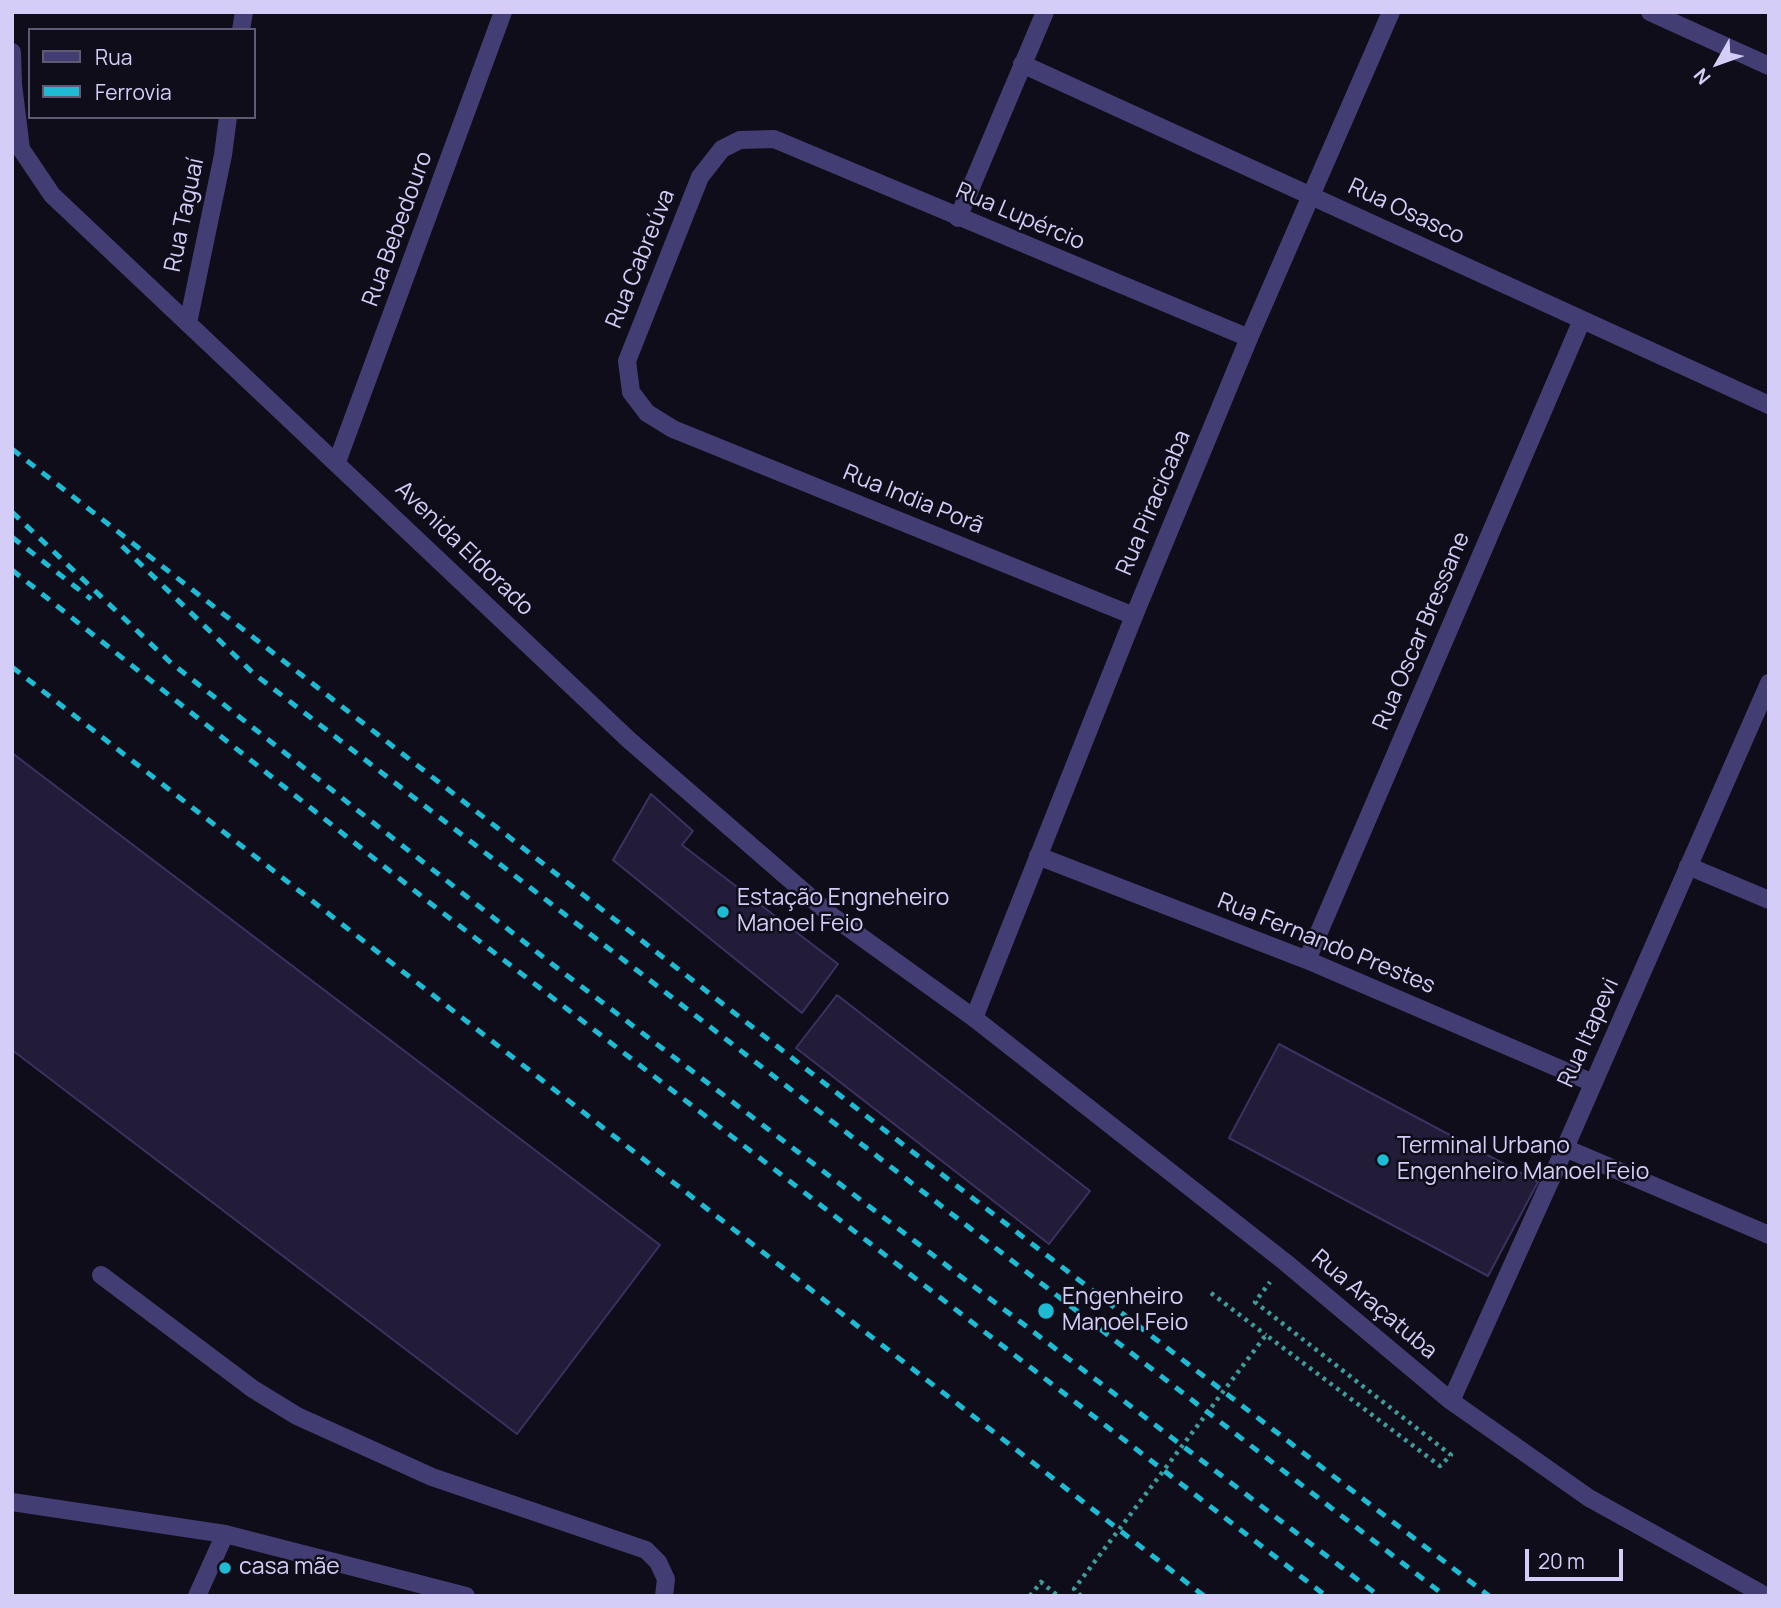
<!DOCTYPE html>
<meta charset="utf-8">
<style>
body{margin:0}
#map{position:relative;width:1781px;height:1608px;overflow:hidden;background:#100d1a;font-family:Manrope,sans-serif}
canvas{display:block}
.frame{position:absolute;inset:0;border:14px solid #d3cdf8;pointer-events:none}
.legend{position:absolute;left:28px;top:28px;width:228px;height:91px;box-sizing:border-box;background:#100d1a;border:2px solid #5e5a73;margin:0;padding:9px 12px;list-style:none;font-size:21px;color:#d3cdf8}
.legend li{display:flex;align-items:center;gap:14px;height:35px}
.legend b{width:35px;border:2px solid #5e5a73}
.north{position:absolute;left:1683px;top:28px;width:70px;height:70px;-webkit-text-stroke:5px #100d1a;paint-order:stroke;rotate:230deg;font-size:19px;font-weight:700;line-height:28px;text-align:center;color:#d3cdf8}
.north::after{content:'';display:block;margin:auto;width:24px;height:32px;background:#d3cdf8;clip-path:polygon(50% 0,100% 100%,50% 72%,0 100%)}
.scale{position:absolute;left:1525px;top:1549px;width:98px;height:32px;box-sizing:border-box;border:4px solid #d3cdf8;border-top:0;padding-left:9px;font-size:21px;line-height:24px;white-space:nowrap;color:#d3cdf8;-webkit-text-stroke:5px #100d1a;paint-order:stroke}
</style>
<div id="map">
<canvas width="1781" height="1608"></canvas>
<div class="frame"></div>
<ul class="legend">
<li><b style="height:9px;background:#423e73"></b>Rua</li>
<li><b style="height:9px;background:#1dbcd4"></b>Ferrovia</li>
</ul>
<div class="north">N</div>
<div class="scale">20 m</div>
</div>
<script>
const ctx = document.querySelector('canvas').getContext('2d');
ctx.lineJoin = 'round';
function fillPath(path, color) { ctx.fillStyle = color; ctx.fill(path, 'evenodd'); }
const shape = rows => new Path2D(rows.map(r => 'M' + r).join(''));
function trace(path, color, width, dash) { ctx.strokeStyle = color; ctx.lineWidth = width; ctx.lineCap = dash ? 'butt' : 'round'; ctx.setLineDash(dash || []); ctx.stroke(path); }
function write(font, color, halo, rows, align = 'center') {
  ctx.font = font + ' Manrope,sans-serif'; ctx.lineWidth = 5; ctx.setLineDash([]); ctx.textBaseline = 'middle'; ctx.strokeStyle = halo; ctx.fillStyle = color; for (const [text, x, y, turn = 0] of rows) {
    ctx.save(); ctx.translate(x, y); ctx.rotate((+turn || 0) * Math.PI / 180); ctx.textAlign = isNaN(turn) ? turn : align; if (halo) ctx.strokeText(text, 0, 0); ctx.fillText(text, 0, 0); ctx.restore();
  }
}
const building = shape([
 [12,753,660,1245,517,1434,12,1050,12,753],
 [651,794,693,831,682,845,838,964,802,1013,613,860,651,794],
 [837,995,1090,1191,1049,1244,796,1048,837,995],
 [1279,1044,1538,1182,1488,1276,1229,1138,1279,1044]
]);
const path = shape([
 [1211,1293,1266,1335],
 [1030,1596,1041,1582,1058,1596],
 [1081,1596,1074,1589,1266,1335,1440,1466,1451,1455,1255,1302,1270,1282]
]);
const service = shape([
 [101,1275,253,1389,297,1416,432,1477,646,1550,658,1562,666,1579,664,1596]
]);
const minor = shape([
 [1650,12,1769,66],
 [241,30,244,12],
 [1022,64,1769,405],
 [958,218,1045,12],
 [188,323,223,155,228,117],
 [337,462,503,12],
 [1134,616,673,429,647,413,631,392,627,361,700,177,722,149,740,140,774,139,1249,338],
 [1038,856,1307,960,1593,1083],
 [1688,866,1769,900],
 [1307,960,1582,320],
 [974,1018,1285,1262,1451,1401,1589,1498,1766,1596],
 [1565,1148,1769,1235],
 [1451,1401,1565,1148,1769,683],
 [197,1596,225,1534]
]);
const tertiary = shape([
 [12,52,13,84,21,149,52,195,629,740,832,916,974,1018,1134,616,1249,338,1391,12],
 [12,1502,225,1534,466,1596]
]);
const rail = shape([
 [12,449,892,1136,1489,1596],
 [12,512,170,662,552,964,1379,1596],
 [12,537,91,599],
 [122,546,253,673,1445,1596],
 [12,570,430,903,1326,1596],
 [12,667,1204,1596]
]);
const markers = [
 [723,912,7,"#1dbcd4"],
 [1383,1160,7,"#1dbcd4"],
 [1046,1311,9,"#1dbcd4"],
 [225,1568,7,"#1dbcd4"]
];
const streetNames = [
 ["Rua Osasco",1406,212,25],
 ["Rua Taguaí",185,215,-78],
 ["Rua Lupércio",1020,217,23],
 ["Rua Bebedouro",398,229,-70],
 ["Rua Cabreúva",641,259,-68],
 ["Rua India Porã",913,500,22],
 ["Rua Piracicaba",1154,503,-67],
 ["Avenida Eldorado",464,549,44],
 ["Rua Oscar Bressane",1422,631,-67],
 ["Rua Fernando Prestes",1326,944,22],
 ["Rua Itapevi",1589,1033,-66],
 ["Rua Araçatuba",1374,1305,40]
];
const poiNames = [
 ["Estação Engneheiro",737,899],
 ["Manoel Feio",737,925],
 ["Terminal Urbano",1397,1147],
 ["Engenheiro Manoel Feio",1397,1173],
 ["Engenheiro",1062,1298],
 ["Manoel Feio",1062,1324],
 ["casa mãe",239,1568]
];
fillPath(building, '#221c38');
trace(building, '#3c3161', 2);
trace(path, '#3c9d9a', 4.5, [3.5, 5]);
trace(service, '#423e73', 18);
trace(minor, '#423e73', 18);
trace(tertiary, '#423e73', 18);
trace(rail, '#1dbcd4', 5, [10, 9]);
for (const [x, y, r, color] of markers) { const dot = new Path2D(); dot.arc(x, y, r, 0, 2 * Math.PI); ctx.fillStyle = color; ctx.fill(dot); trace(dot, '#100d1a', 2.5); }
write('23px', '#d3cdf8', '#100d1a', streetNames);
write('23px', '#d3cdf8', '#100d1a', poiNames, 'left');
</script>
